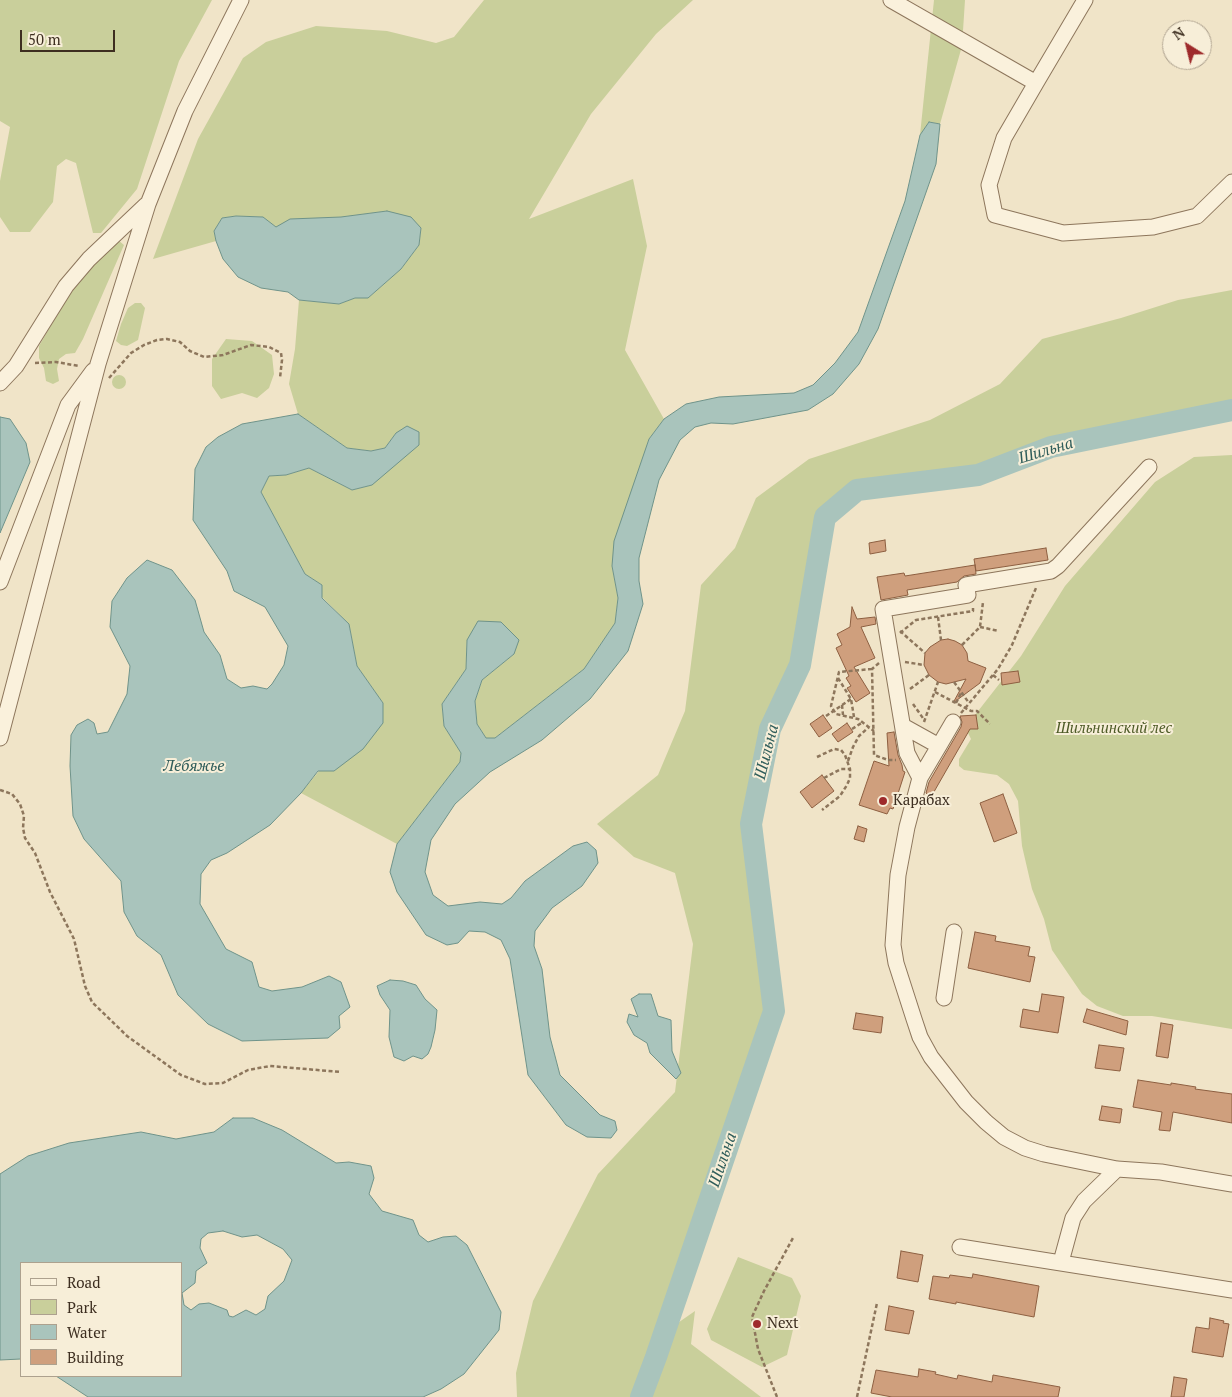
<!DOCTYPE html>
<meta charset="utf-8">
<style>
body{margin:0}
#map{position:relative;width:1232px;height:1397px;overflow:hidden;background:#f0e4c8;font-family:"PT Serif",serif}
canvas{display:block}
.legend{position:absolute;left:20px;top:1262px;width:162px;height:115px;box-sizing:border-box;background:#f7eed8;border:1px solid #ada18e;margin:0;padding:6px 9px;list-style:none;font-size:15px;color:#3d2e20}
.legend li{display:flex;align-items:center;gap:10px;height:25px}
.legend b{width:25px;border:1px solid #ada18e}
.north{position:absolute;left:1162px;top:20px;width:50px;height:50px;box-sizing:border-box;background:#f7eed8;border:1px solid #ada18e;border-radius:50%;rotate:324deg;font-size:14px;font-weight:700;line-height:20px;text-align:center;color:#3d2e20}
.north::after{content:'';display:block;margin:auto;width:18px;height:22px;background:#9e2a2b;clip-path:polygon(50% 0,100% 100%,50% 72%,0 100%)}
.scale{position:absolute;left:20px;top:30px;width:95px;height:22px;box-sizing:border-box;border:2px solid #3d2e20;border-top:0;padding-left:6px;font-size:15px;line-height:18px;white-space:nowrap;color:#3d2e20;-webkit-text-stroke:4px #f7eed8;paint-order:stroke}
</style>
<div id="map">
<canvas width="1232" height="1397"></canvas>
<ul class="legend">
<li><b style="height:6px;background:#faf1dc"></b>Road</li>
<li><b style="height:14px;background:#c9cf9b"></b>Park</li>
<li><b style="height:14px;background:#a9c4bc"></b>Water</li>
<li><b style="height:14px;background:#cf9f7d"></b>Building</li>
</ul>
<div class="north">N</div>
<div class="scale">50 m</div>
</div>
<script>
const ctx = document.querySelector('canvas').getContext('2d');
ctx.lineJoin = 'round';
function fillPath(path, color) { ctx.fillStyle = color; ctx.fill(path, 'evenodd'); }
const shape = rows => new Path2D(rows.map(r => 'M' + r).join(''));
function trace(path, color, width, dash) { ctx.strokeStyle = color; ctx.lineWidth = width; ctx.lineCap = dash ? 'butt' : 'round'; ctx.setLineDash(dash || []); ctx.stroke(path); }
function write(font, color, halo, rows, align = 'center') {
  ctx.font = font + ' "PT Serif",serif'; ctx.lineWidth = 4; ctx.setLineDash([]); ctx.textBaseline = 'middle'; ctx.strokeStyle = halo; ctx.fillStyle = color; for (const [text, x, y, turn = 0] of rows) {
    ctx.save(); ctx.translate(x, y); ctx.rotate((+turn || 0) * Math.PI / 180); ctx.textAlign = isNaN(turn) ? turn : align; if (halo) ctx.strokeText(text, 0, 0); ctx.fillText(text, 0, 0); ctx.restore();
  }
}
const green = shape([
 [0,0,212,0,179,61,137,189,101,233,93,233,76,163,66,159,57,166,53,202,30,232,10,232,0,217,0,181,10,127,0,121],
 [484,0,693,0,656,34,591,114,529,219,633,179,647,246,625,350,664,419,649,439,612,566,618,598,615,623,584,669,495,738,486,738,477,724,475,701,482,680,514,654,467,640,466,669,442,704,444,726,461,753,460,762,397,844,301,793,319,771,334,771,383,703,357,666,349,624,322,597,322,585,305,574,261,492,269,476,286,475,309,468,352,490,372,485,396,433,385,448,371,451,347,448,298,414,289,384,295,349,299,300,339,304,355,298,368,298,401,269,419,245,421,228,387,211,276,227,262,217,236,216,222,218,214,231,216,241,153,259,198,139,243,58,266,42,316,26,387,31,436,43,454,37],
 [934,0,965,0,962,46,940,124,929,122,920,135],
 [118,240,124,245,83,339,75,353,66,354,59,359,57,369,59,381,53,384,46,381,44,368,39,358,39,346,72,289,113,242],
 [1232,290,1232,410,1051,447,978,475,858,490,825,517,800,665,770,729,751,824,774,1011,657,1353,672,1327,695,1311,691,1344,761,1397,517,1397,516,1373,533,1301,598,1174,675,1092,693,944,675,873,634,857,597,824,658,775,685,711,701,585,735,548,756,498,809,459,930,420,1000,384,1042,339,1121,318,1178,300],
 [135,303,141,303,145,308,138,340,127,346,121,345,116,341,121,324,128,308],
 [226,339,252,341,272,355,274,374,269,388,257,398,242,393,221,399,212,386,212,359],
 '112 382a7 7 0 1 1 14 0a7 7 0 1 1-14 0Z',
 [1232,455,1232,1029,1152,1016,1123,1016,1097,1006,1082,994,1052,950,1044,919,1032,889,1022,846,1018,801,1009,784,997,775,964,770,959,766,959,759,971,739,967,731,968,724,1021,656,1065,586,1155,482,1194,457],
 [738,1257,792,1278,801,1296,787,1355,762,1367,711,1340,707,1329]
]);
const water = shape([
 [929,122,940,124,936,164,878,329,859,364,833,394,808,410,733,424,711,423,695,427,680,440,659,480,639,558,639,581,643,604,628,651,590,699,542,740,490,772,455,804,431,840,425,872,433,895,448,906,480,902,502,904,511,898,525,881,573,846,587,842,596,850,598,863,582,886,552,908,535,931,534,946,542,969,550,1037,560,1075,600,1115,615,1121,617,1130,611,1138,587,1137,566,1125,528,1075,510,959,501,940,485,932,469,931,458,943,447,945,426,935,397,892,390,872,397,844,460,762,461,753,444,726,442,704,466,669,467,640,478,621,501,622,519,640,514,654,482,680,475,701,477,724,486,738,495,738,584,669,615,623,618,598,612,566,614,541,649,439,664,419,686,404,719,397,794,393,813,385,835,363,858,332,905,201,920,135,929,122],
 [387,211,411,217,421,228,419,245,401,269,368,298,355,298,339,304,299,300,288,292,261,288,238,277,223,259,216,241,214,231,222,218,236,216,263,217,276,227,290,219,341,217,387,211],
 [298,414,347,448,371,451,385,448,396,433,407,426,419,432,419,445,372,485,352,490,309,468,286,475,269,476,261,492,305,574,322,585,322,598,349,624,357,666,383,703,383,723,363,749,334,771,318,771,301,793,270,825,227,853,211,860,201,874,200,904,226,949,252,962,259,987,272,991,302,987,329,976,341,982,350,1007,339,1016,340,1028,328,1038,242,1041,208,1024,178,995,161,955,137,936,124,912,121,881,84,839,73,816,70,766,71,735,77,725,88,719,94,723,97,734,108,732,127,694,130,666,110,627,112,601,127,578,147,560,172,570,195,600,204,632,220,655,227,679,241,688,253,686,267,689,272,684,284,665,288,646,265,607,234,591,227,571,193,520,195,469,206,447,218,437,242,424,298,414],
 [0,417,10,419,26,443,30,462,0,533,0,417],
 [390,980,403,981,416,985,425,999,437,1010,435,1030,431,1047,428,1054,422,1059,413,1056,404,1061,394,1057,389,1037,390,1010,380,995,377,986,390,980],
 [639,994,651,994,658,1016,671,1020,672,1051,681,1073,676,1079,650,1053,647,1043,634,1035,627,1022,629,1014,638,1017,631,999,639,994],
 [233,1118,253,1118,282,1130,336,1163,349,1162,371,1166,374,1178,369,1194,382,1211,413,1220,419,1235,428,1242,443,1237,456,1236,467,1245,501,1312,499,1330,464,1374,441,1389,423,1397,88,1397,56,1376,181,1376,181,1263,21,1263,21,1359,0,1360,0,1174,28,1156,69,1143,141,1132,176,1139,214,1132,233,1118],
 [223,1231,242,1237,257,1235,283,1249,292,1260,284,1281,268,1296,265,1309,256,1315,246,1310,233,1317,229,1316,227,1310,209,1303,199,1304,191,1310,184,1305,182,1293,195,1283,196,1271,207,1263,200,1248,201,1239,208,1233,223,1231]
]);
const river = shape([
 [641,1397,656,1357,774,1011,751,824,770,729,800,665,825,517,857,490,978,475,1051,447,1232,410]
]);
const building = shape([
 [885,540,886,551,870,554,869,543,885,540],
 [1046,548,1048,560,976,571,974,559,1046,548],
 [975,565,976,574,964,576,957,582,907,590,908,595,881,600,877,577,904,573,905,576,975,565],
 [852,607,857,619,875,617,876,624,861,627,875,658,854,667,870,693,856,702,847,688,851,686,846,678,849,676,836,648,842,645,837,634,850,627,852,607],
 [948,639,955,641,962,645,967,653,968,661,986,668,980,683,953,703,966,679,946,684,938,682,929,675,924,665,925,653,930,647,941,640,948,639],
 [1018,671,1020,682,1002,685,1001,673,1018,671],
 [823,715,832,728,819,737,810,724,823,715],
 [976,715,978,729,970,729,931,797,926,793,929,782,961,727,962,722,960,716,976,715],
 [847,723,853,732,838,742,832,734,847,723],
 [894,732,898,755,902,765,903,771,905,772,893,809,890,808,887,814,859,805,874,761,889,766,887,733,894,732],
 [822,775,834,791,812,808,800,792,822,775],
 [1003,794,1017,833,994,842,980,803,1003,794],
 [858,826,867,829,864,842,854,839,858,826],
 [975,932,996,936,995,941,1030,947,1028,956,1035,957,1030,982,968,968,975,932],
 [1042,994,1064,997,1058,1033,1020,1027,1023,1009,1039,1012,1042,994],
 [1087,1009,1128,1021,1126,1035,1083,1022,1087,1009],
 [856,1013,883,1017,881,1033,853,1029,856,1013],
 [1161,1023,1173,1025,1168,1058,1156,1056,1161,1023],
 [1099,1045,1124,1048,1120,1071,1095,1068,1099,1045],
 [1138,1080,1171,1085,1171,1083,1196,1087,1195,1089,1232,1094,1232,1123,1173,1112,1170,1131,1159,1130,1162,1112,1133,1107,1138,1080],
 [1102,1106,1122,1109,1120,1123,1099,1120,1102,1106],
 [901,1251,923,1255,918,1282,897,1278,901,1251],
 [973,1274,1039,1286,1034,1317,956,1302,956,1304,929,1299,933,1276,949,1278,950,1275,972,1278,973,1274],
 [889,1306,914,1311,909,1334,885,1330,889,1306],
 [1210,1318,1224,1321,1223,1323,1229,1324,1223,1357,1192,1352,1196,1327,1209,1329,1210,1318],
 [919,1369,936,1372,935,1374,957,1379,958,1375,992,1382,993,1375,1060,1387,1058,1397,892,1397,871,1393,876,1370,918,1377,919,1369],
 [1174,1377,1187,1379,1184,1397,1171,1397,1174,1377]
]);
const path = shape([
 [35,363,56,362,79,366],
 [109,378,131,353,144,345,157,340,167,339,180,342,190,351,204,357,223,355,251,345,269,347,281,353,282,360,280,378],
 [938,617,941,640],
 [980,627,999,631],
 [900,631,925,653],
 [900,633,916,620,973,611,973,608],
 [962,645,980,627,983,602],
 [905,662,924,665],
 [879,663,872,669,874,755,888,760,896,760],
 [872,669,839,672,831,706,836,714,858,719,874,731],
 [993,675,999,680],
 [838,678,851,699,854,717],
 [954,682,969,703],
 [910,689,929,675],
 [935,692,971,711,977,711,990,724],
 [956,703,961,693],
 [913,704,925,721],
 [842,705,843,715],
 [961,713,998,669,1012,645,1036,588],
 [826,716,851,699],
 [924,722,938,682],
 [852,729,863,722],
 [817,757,834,749,841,750,845,755,850,769,850,778,847,785,840,796,822,810],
 [848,761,853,747,859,736,869,727],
 [824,778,841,769,850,769],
 [0,790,12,794,20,804,24,816,23,828,25,838,35,853,50,892,74,939,85,986,92,1002,127,1036,181,1075,205,1084,223,1083,248,1070,270,1066,341,1072],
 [777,1397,758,1349,752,1317,764,1291,793,1238],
 [857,1397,877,1303]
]);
const minor = shape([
 [891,0,1036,83,1085,0],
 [1036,83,1004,138,989,185,995,215,1063,233,1153,227,1197,216,1232,182],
 [0,383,16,366,66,286,89,259,146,205],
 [0,582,68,405,93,371],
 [903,726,939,746,920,778,907,827,898,875,893,945,896,963,914,1019,920,1037,931,1057,966,1102,986,1122,1004,1137,1025,1148,1044,1154,1117,1169,1161,1172,1232,1184],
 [0,738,98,364,148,204,185,111,241,0],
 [939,746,953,722],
 [920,778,907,753,883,609,968,595,966,585,1051,571,1058,566,1149,467],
 [944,998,954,932],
 [960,1247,1232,1290],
 [1061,1262,1073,1218,1084,1201,1117,1169]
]);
const markers = [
 [883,801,5,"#9e2a2b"],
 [757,1324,5,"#9e2a2b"]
];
const parkNames = [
 ["Шильнинский лес",1114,729]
];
const poiNames = [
 ["Карабах",893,801],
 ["Next",767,1324]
];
const waterNames = [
 ["Шильна",1046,451,-17],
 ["Шильна",767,752,-76],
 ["Лебяжье",194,766],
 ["Шильна",723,1160,-71]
];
fillPath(green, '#c9cf9b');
fillPath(water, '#a9c4bc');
trace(water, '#6f938a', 1);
trace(river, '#a9c4bc', 22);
fillPath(building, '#cf9f7d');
trace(building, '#8d5f41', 1);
trace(minor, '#8d765c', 17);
trace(path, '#8d765c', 2.5, [4, 2.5]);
trace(minor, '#faf1dc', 15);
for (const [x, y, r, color] of markers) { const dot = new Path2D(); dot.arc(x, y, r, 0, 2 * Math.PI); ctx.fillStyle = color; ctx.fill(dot); trace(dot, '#f7eed8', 2); }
write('italic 15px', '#4d5a26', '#f7eed8', parkNames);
write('15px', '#3d2e20', '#f7eed8', poiNames, 'left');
write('italic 16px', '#2f5d5a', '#f7eed8', waterNames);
</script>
